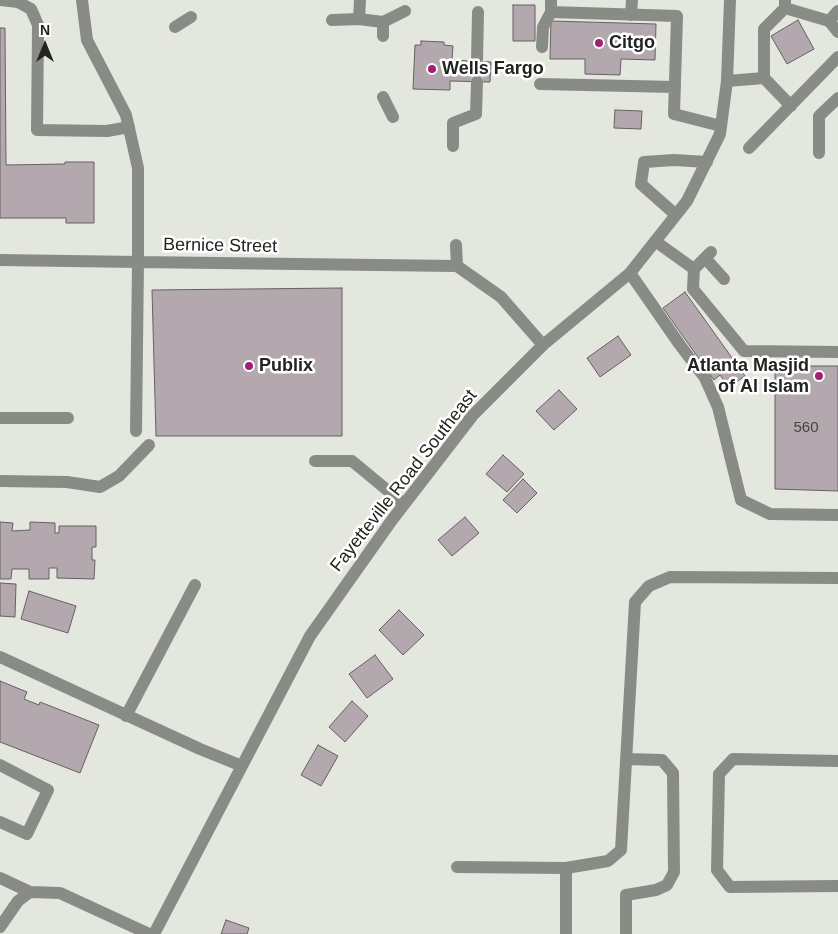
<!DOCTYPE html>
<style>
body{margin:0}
#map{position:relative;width:838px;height:934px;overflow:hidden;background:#e3e7de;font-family:Helvetica,sans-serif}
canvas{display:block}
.north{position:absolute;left:20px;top:20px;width:50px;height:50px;-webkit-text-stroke:4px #fff;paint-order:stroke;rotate:0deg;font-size:14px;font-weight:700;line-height:20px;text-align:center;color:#222420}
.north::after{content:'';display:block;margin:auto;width:18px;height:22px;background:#222420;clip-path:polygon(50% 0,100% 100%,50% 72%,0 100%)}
</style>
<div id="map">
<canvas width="838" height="934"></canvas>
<div class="north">N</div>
</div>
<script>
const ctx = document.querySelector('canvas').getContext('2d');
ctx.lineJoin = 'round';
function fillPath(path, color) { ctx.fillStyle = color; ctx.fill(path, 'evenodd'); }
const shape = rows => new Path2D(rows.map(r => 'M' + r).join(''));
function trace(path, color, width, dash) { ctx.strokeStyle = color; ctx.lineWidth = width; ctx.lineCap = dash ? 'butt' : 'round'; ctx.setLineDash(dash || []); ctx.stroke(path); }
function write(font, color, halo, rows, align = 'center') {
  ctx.font = font + ' Helvetica,sans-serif'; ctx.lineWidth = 5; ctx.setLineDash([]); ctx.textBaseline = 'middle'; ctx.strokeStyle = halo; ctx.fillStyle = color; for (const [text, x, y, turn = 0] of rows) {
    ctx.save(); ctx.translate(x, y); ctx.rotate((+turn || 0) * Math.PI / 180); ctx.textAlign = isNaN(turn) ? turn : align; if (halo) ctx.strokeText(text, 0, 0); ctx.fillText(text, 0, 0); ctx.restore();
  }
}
const building = shape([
 [513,5,535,5,535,41,513,41,513,5],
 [798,20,814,49,787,64,771,36,798,20],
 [551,21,656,24,655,60,621,59,620,75,585,74,585,59,550,59,551,21],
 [0,28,5,28,6,165,65,164,65,162,94,162,94,223,66,223,66,218,0,218,0,28],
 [421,41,444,42,444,45,453,46,452,60,491,62,490,82,450,81,450,90,413,89,415,45,421,45,421,41],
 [615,110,642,111,641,129,614,128,615,110],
 [342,288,342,436,156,436,152,290,342,288],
 [685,292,745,376,729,387,720,375,714,380,663,308,685,292],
 [618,336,631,355,600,377,587,358,618,336],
 [775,366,838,366,838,491,775,489,775,366],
 [559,390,577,409,554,430,536,411,559,390],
 [503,455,524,474,507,492,486,474,503,455],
 [523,479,537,493,517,513,503,500,523,479],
 [465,517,479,533,452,556,438,540,465,517],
 [0,522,13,523,12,531,30,530,30,522,55,523,55,533,59,533,59,526,96,526,96,547,92,547,92,560,95,560,94,579,57,578,57,568,49,568,49,579,29,579,29,569,12,569,11,579,0,579,0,522],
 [0,583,16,584,15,617,0,616,0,583],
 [29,591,76,606,68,633,21,619,29,591],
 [399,610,424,635,403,655,379,630,399,610],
 [375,655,393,679,367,698,349,674,375,655],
 [0,681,27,692,24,699,39,705,40,702,99,725,80,773,0,742,0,681],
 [352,701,368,716,345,742,329,727,352,701],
 [318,745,338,756,321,786,301,775,318,745],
 [226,920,249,928,247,934,221,934,226,920]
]);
const minorTunnel = shape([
 [477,82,477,61]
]);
const minor = shape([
 [0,0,18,2,31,9,38,25,37,130,107,131,129,127],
 [82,0,87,40,126,115,138,168,138,262,457,266,501,297,543,345],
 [551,0,551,12,677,16,674,114,721,126],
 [785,8,829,21,838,32],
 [631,15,632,0],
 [359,19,360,0],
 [332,20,359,19,383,22,405,11],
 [829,21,838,11],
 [175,27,191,17],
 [383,36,383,22],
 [542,47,543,27,551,12],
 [477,61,478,12],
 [764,78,764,29,785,8,785,0],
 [727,81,764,78,791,106],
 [540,84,675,87],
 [383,97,393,117],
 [453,146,453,123,476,114,477,82],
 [749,148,838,57],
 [819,153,819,116,838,98],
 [676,215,641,184,644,162,674,160,707,162],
 [655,241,694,269],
 [456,245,457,266],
 [711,252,694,269,693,289,744,351,838,352],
 [705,258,724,279],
 [0,260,138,262,136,431],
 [630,273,680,345,705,378,718,407,741,500,770,514,838,515],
 [0,418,68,418],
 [315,461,352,461,404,504],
 [0,481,67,482,100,487,119,476,149,445],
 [0,657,200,749,242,766],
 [126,716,195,585],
 [626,759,662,760,673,773,674,872,667,885,656,890,626,895,626,934],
 [838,761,733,759,719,774,717,870,730,887,838,886],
 [0,765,48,790,27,834,0,822],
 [457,867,566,868],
 [0,878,30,892,60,893,149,934],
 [0,927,18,901,30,892],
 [154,934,310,636,392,520,473,415,543,345,630,273,687,201,720,134,727,81,730,0],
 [566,934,566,868,608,861,621,850,635,602,649,586,670,577,838,578]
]);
const markers = [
 [599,43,5,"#9f2276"],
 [432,69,5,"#9f2276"],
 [249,366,5,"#9f2276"],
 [819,376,5,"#9f2276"]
];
const numberNames = [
 ["560",806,428]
];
const poiNames = [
 ["Citgo",609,43],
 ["Wells Fargo",442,69],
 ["Publix",259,366],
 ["Atlanta Masjid",809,366,"right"],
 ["of Al Islam",809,387,"right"]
];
const streetNames = [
 ["Bernice Street",220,246,1],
 ["Fayetteville Road Southeast",404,481,-52]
];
fillPath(building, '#b2a8ad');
trace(building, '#685f63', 1);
trace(minorTunnel, '#bcc0b8', 12, [12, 6]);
trace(minor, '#898b87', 12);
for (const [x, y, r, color] of markers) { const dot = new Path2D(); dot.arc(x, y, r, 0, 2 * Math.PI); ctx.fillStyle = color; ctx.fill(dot); trace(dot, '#fff', 2); }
write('15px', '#464543', null, numberNames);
write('bold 18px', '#222420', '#fff', poiNames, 'left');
write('18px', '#222420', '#fff', streetNames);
</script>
